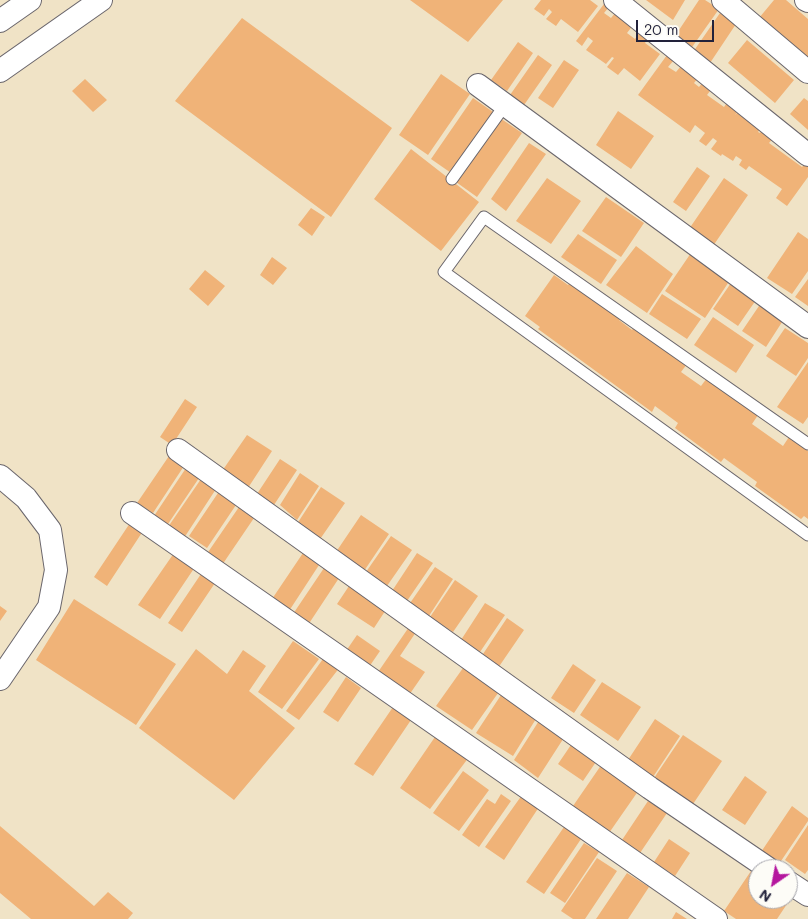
<!DOCTYPE html>
<style>
body{margin:0}
#map{position:relative;width:808px;height:919px;overflow:hidden;background:#f0e3c6;font-family:Mali,sans-serif}
canvas{display:block}
.north{position:absolute;left:748px;top:859px;width:50px;height:50px;box-sizing:border-box;background:#fdfcf7;border:1px solid #a5a5ac;border-radius:50%;rotate:213deg;font-size:14px;font-weight:700;line-height:20px;text-align:center;color:#22223b}
.north::after{content:'';display:block;margin:auto;width:18px;height:22px;background:#b5179e;clip-path:polygon(50% 0,100% 100%,50% 72%,0 100%)}
.scale{position:absolute;left:636px;top:20px;width:78px;height:22px;box-sizing:border-box;border:2px solid #22223b;border-top:0;padding-left:6px;font-size:15px;line-height:18px;white-space:nowrap;color:#22223b;-webkit-text-stroke:4px #fdfcf7;paint-order:stroke}
</style>
<div id="map">
<canvas width="808" height="919"></canvas>
<div class="north">N</div>
<div class="scale">20 m</div>
</div>
<script>
const ctx = document.querySelector('canvas').getContext('2d');
ctx.lineJoin = 'round';
function fillPath(path, color) { ctx.fillStyle = color; ctx.fill(path, 'evenodd'); }
const shape = rows => new Path2D(rows.map(r => 'M' + r).join(''));
function trace(path, color, width, dash) { ctx.strokeStyle = color; ctx.lineWidth = width; ctx.lineCap = dash ? 'butt' : 'round'; ctx.setLineDash(dash || []); ctx.stroke(path); }
const building = shape([
 [410,0,503,0,468,42],
 [541,0,590,0,598,6,578,32,561,19,556,26,546,19,552,12,549,9,544,16,534,9],
 [646,0,685,0,673,20],
 [699,0,705,0,719,9,690,50,673,39],
 [774,0,786,0,808,19,808,70,754,24],
 [604,4,609,7,604,13,611,18,616,12,634,24,627,33,635,39,642,29,650,35,645,43,660,54,640,81,624,68,618,75,607,67,614,58,612,57,606,64,586,50,593,41,588,37,582,46,576,41],
 [720,13,736,24,708,66,691,55],
 [242,18,392,128,331,217,175,101],
 [747,40,794,80,775,103,728,63],
 [518,42,533,53,507,91,491,80],
 [538,55,552,65,524,105,510,95],
 [667,55,674,60,668,67,676,72,681,66,698,78,694,83,699,87,705,80,713,87,707,95,724,107,729,100,740,108,735,115,741,109,763,125,758,132,760,133,764,128,775,136,769,143,802,167,805,164,808,166,808,177,787,206,776,198,782,189,749,166,746,170,739,165,742,160,736,156,733,161,722,154,721,156,711,149,717,141,713,138,706,146,699,141,705,133,695,125,690,133,638,95],
 [564,60,579,70,553,108,538,98],
 [441,74,470,94,428,155,399,135],
 [85,79,107,100,93,112,72,91],
 [473,98,496,114,454,175,431,159],
 [804,98,808,101,808,130,790,114],
 [618,111,654,136,631,169,596,145],
 [500,118,522,133,477,197,456,182],
 [529,143,546,154,506,211,491,199],
 [411,149,479,202,441,251,374,199],
 [697,167,710,176,686,211,673,202],
 [547,178,581,201,551,244,516,221],
 [724,178,748,195,713,246,689,229],
 [606,197,644,223,621,257,582,231],
 [311,208,325,217,312,236,298,225],
 [798,232,808,239,808,271,792,294,767,278],
 [578,234,617,260,601,284,561,257],
 [636,246,673,274,647,313,606,285],
 [693,250,732,277,705,318,665,291],
 [272,257,287,268,273,285,260,275],
 [205,270,225,286,208,306,189,289],
 [554,275,568,285,572,280,622,317,619,320,632,330,635,326,687,364,681,372,701,386,707,378,758,415,752,424,783,446,789,437,808,451,808,519,804,516,801,519,755,486,757,482,724,458,721,462,675,428,678,423,655,406,652,412,538,329,540,327,525,316],
 [808,279,808,306,795,297],
 [731,283,756,300,738,326,713,309],
 [662,294,701,319,687,339,649,314],
 [761,303,784,319,766,347,742,331],
 [713,317,754,345,736,373,694,345],
 [785,328,808,343,808,358,796,376,766,356],
 [808,362,808,417,803,424,777,407],
 [185,399,197,407,172,445,160,437],
 [247,435,272,451,246,491,220,474],
 [169,456,184,466,153,513,137,503],
 [280,459,297,470,270,511,253,500],
 [186,468,199,478,168,524,154,516],
 [300,473,319,486,297,520,280,505],
 [201,479,216,489,184,538,168,527],
 [321,487,345,503,316,545,293,530],
 [220,490,238,502,207,548,189,536],
 [239,507,254,518,220,568,204,558],
 [361,515,389,534,364,571,336,552],
 [130,523,143,531,107,586,94,577],
 [391,536,412,550,387,586,366,572],
 [174,553,195,567,160,619,138,605],
 [303,553,319,565,289,611,272,599],
 [417,553,433,563,407,601,392,591],
 [435,567,453,579,427,619,408,606],
 [324,568,339,578,308,625,293,614],
 [203,571,217,580,182,632,168,623],
 [353,580,389,605,374,628,337,604],
 [455,580,478,596,453,632,430,617],
 [74,599,176,664,136,725,36,660],
 [485,603,505,615,480,652,461,640],
 [0,606,7,611,0,621],
 [507,618,524,630,498,668,481,657],
 [409,627,416,632,400,656,425,672,407,698,376,675],
 [357,635,380,651,369,667,346,651],
 [293,641,319,659,282,709,258,692],
 [196,649,227,674,243,650,266,666,249,691,295,728,234,800,139,728],
 [325,656,340,667,299,720,286,711],
 [468,661,503,686,472,730,436,706],
 [573,664,596,680,574,713,551,698],
 [346,677,361,688,338,722,323,712],
 [602,682,641,707,618,741,580,715],
 [505,689,539,714,513,756,476,733],
 [393,707,411,720,373,776,354,764],
 [542,716,567,733,538,778,514,760],
 [655,719,680,736,653,777,628,760],
 [437,734,469,757,430,809,400,788],
 [683,735,722,761,691,807,652,781],
 [575,739,600,756,583,781,558,764],
 [604,761,641,787,609,833,573,806],
 [463,771,489,790,459,831,433,813],
 [745,776,767,792,745,825,722,810],
 [501,794,511,801,479,847,462,835,487,799,495,804],
 [522,795,539,807,504,860,485,847],
 [648,801,667,813,638,856,620,843],
 [792,806,808,818,808,821,779,864,761,852],
 [808,825,808,870,805,874,785,860],
 [0,826,94,906,108,892,133,913,128,919,31,919,0,893],
 [564,827,581,839,544,894,526,882],
 [669,839,690,853,675,876,654,862],
 [584,843,599,852,565,903,550,893],
 [597,858,617,871,585,919,573,919,561,911],
 [753,868,758,871,758,899,788,899,788,891,793,895,777,919,736,919,724,911],
 [627,873,649,887,628,919,596,919],
 [676,912,687,919,672,919]
]);
const lane = shape([
 [452,179,505,105],
 [808,444,484,217,444,272,808,535]
]);
const street = shape([
 [615,0,808,155],
 [723,0,808,72],
 [806,0,808,1],
 [0,21,30,0],
 [0,71,101,0],
 [478,85,808,327],
 [178,450,650,788,769,869],
 [0,476,26,498,50,530,56,570,49,607,0,679],
 [132,513,716,919],
 [788,882,808,895]
]);
fillPath(building, '#f0b378');
trace(lane, '#6a666c', 13);
trace(street, '#6a666c', 24);
trace(lane, '#fff', 11);
trace(street, '#fff', 22);
</script>
